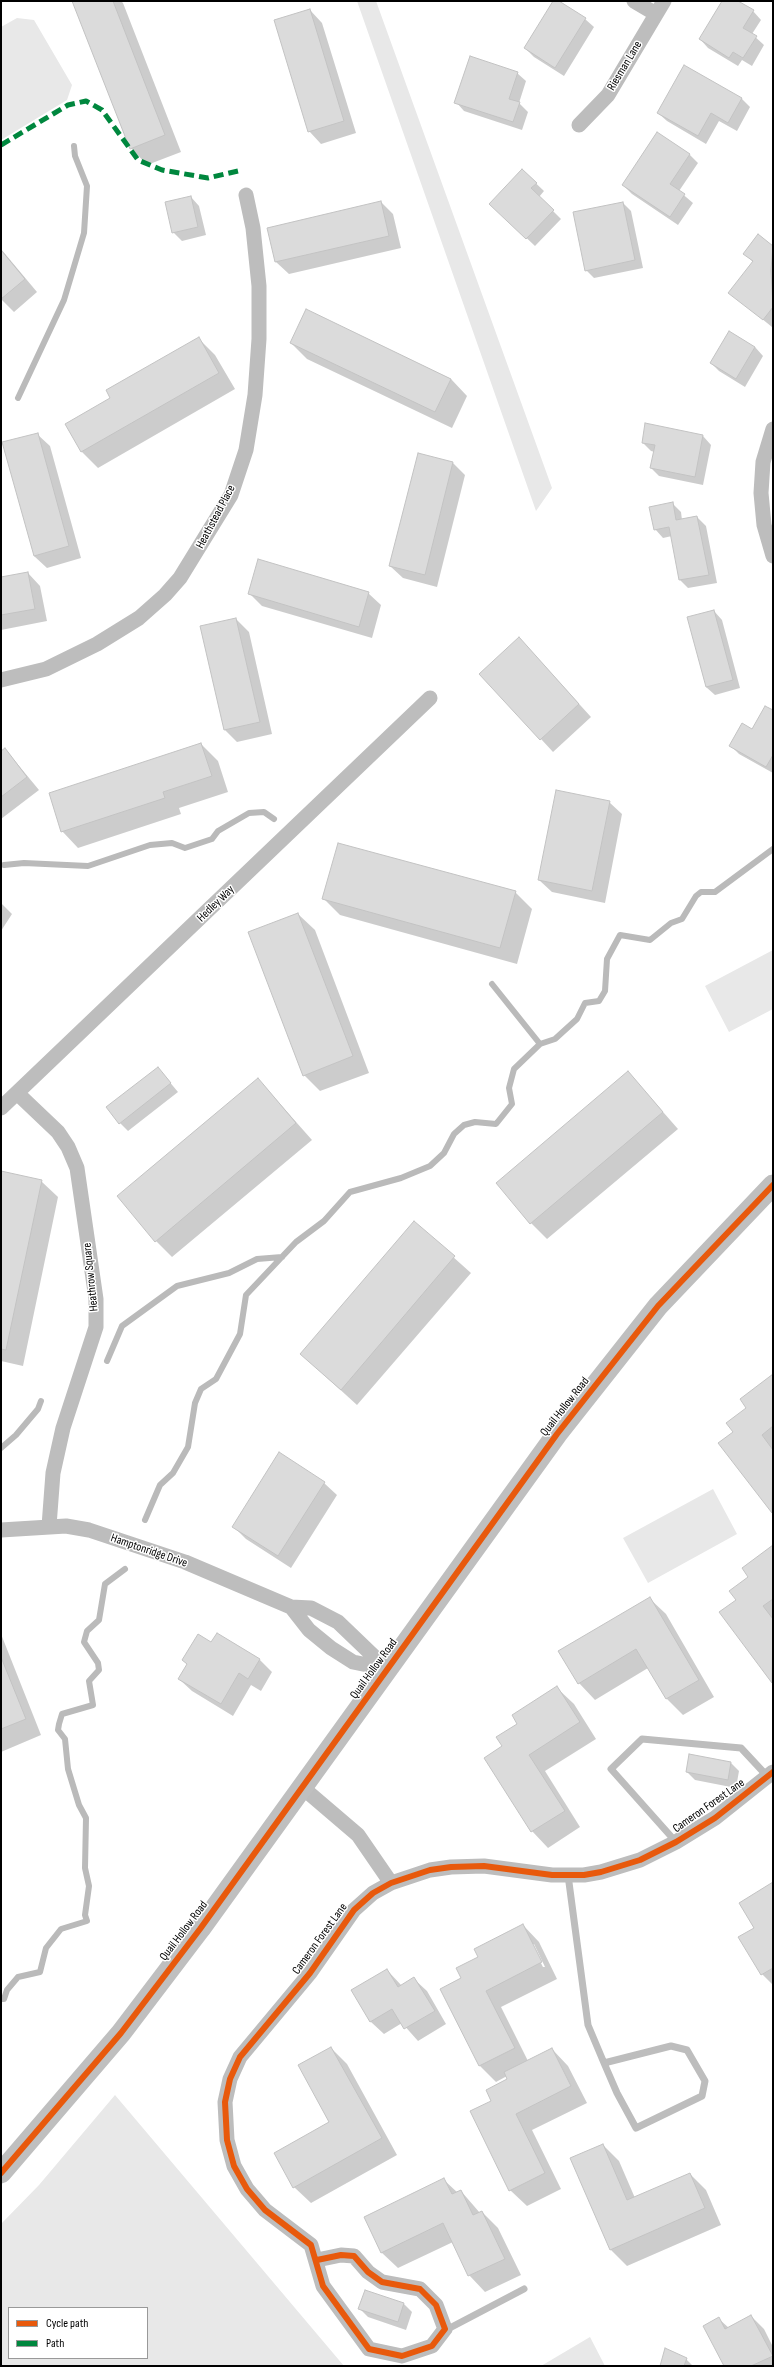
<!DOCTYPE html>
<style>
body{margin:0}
#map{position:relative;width:774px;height:2367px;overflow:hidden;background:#fff;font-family:"Sofia Sans Condensed",sans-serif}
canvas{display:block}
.frame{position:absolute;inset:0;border:2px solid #000;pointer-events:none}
.legend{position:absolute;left:8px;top:2307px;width:140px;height:52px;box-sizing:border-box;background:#fff;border:1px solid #999;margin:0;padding:5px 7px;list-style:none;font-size:12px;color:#000}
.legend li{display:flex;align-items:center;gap:8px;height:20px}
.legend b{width:20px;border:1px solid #999}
</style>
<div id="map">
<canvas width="774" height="2367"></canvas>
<div class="frame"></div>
<ul class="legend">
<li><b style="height:5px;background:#e8590c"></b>Cycle path</li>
<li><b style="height:5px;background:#00873e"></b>Path</li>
</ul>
</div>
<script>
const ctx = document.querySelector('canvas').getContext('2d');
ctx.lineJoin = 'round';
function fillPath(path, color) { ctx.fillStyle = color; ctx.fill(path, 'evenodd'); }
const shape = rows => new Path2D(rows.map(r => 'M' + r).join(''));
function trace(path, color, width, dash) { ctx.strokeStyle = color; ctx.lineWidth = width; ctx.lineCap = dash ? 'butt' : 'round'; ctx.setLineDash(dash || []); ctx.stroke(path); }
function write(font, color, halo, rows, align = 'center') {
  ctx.font = font + ' "Sofia Sans Condensed",sans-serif'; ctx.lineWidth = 3; ctx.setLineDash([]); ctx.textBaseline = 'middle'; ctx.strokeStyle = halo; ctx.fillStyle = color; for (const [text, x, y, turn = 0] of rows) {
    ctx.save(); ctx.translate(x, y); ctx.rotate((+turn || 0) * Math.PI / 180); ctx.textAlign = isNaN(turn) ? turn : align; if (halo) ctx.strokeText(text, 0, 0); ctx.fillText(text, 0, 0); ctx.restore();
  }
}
const green = shape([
 [357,1,376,1,552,488,536,511],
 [17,18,34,20,72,85,67,100,1,140,1,27],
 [773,950,773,1009,729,1032,705,986],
 [713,1489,737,1534,648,1583,623,1538],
 [115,2095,344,2366,1,2366,1,2224,39,2185],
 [9,2308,147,2308,147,2358,9,2358],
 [590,2337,605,2366,541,2366]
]);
const shadow = shape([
 [73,1,121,1,123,3,181,152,147,165,131,148],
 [555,1,585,19,594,27,564,76,534,57,525,48],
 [723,1,736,1,753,11,761,20,752,34,764,45,752,66,742,60,738,66,708,48,700,39],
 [310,10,322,23,356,133,321,144,309,131],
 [685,66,742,99,750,107,737,131,719,121,706,144,667,121,658,113],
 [517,73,526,81,519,103,528,112,522,130,464,111,456,102],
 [689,154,698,163,679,191,693,203,678,225,632,194,623,185],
 [522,170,544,191,539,197,561,219,535,246,499,212],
 [191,197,199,206,206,235,182,241,173,232],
 [381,202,393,214,401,248,289,274,276,262,268,228],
 [623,203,631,211,643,268,594,278,586,270],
 [759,236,773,247,772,327,730,293,753,262,745,254],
 [1,249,37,292,14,312,1,299],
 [306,310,451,379,467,396,452,428,307,359,291,343],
 [198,338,215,355,235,389,98,468,82,452,67,425,112,399],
 [755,347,763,356,745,387,719,371,711,363],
 [646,424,703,436,711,445,703,485,659,476,651,468,655,452,651,451,643,443],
 [37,434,50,446,81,558,47,568,34,556],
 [453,463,465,475,437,587,403,578,390,566],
 [672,503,681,512,682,520,697,517,706,526,717,583,688,588,680,580,672,536,663,538,655,529],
 [28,573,40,586,47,621,1,630,1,578],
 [249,593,368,593,381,605,372,638,262,606],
 [714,611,722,620,740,688,715,695,706,687],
 [236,619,249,632,272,734,237,742,225,730,201,627],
 [531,651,591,717,553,752,481,674],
 [773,712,773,773,739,754,731,746],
 [201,744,218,761,228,792,179,808,181,814,78,848,62,831],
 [5,749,39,790,1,819,1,752],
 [609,802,622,814,605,903,552,892,539,880],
 [515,892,532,909,517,964,340,915,324,899],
 [1,903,12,914,1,931],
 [298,914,315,930,369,1073,320,1091,304,1075],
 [158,1068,178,1092,128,1131,120,1123],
 [628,1072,678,1129,547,1239,531,1223],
 [258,1079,312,1140,172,1257,156,1241],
 [1,1172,41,1181,58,1197,23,1366,1,1361],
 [414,1222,471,1273,357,1405,301,1354],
 [773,1375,773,1513,720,1443,735,1432,748,1408],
 [324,1483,337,1495,291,1568,246,1539,233,1526],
 [773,1546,773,1682,721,1612,737,1600,750,1577],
 [649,1598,666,1614,714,1697,683,1715,667,1699,648,1668,595,1700,579,1683],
 [1,1634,41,1735,1,1752],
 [212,1643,259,1659,272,1672,261,1691,251,1685,233,1716,192,1691,179,1679,188,1665,183,1660],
 [557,1688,574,1704,596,1739,545,1771,580,1827,548,1848,532,1831,485,1758,503,1747,518,1724],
 [731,1763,739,1771,736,1788,695,1780,687,1772],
 [773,1883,773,1985,762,1974,756,1928],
 [523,1925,539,1942,557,1979,501,2007,528,2061,552,2049,568,2066,587,2103,532,2130,561,2189,527,2206,510,2190,492,2101,509,2080,507,2076,496,2082,480,2066,462,1978,479,1958],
 [531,1944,534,1944,545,1967,543,1967],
 [387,1970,402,1986,414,1979,427,1991,446,2024,418,2041,402,2023,384,2034,371,2022,353,1991],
 [331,2048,347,2064,397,2155,311,2203,294,2187,331,2123],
 [603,2145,619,2161,635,2198,690,2174,706,2190,721,2225,627,2266,611,2250],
 [444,2180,458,2193,461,2191,480,2213,482,2212,498,2228,521,2275,485,2292,469,2275,453,2242,398,2268,381,2252],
 [404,2304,412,2312,406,2330,368,2317,360,2309],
 [751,2316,764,2329,773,2347,773,2366,726,2366,719,2319,729,2328],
 [686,2359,693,2366,661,2366]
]);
const stream = shape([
 [18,398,64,300,84,233,87,186,75,156,74,146],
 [4,865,24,863,88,866,150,845,172,843,185,848,212,839,218,831,249,813,264,812,274,819],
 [492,984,540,1044],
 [107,1361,122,1326,177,1286,229,1273,257,1259,282,1257],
 [1,1448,16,1435,38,1409,41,1401],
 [145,1520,160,1485,173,1473,188,1447,195,1403,201,1389,216,1379,240,1334,246,1295,296,1242,324,1221,350,1192,401,1178,430,1166,444,1153,454,1134,464,1125,475,1122,496,1124,512,1104,509,1088,514,1069,540,1044,555,1039,577,1019,585,1003,599,1001,605,991,607,959,620,935,650,940,671,923,682,919,696,896,701,892,715,892,773,849],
 [1,1999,4,1999,7,1990,18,1977,40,1972,46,1948,61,1929,87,1921,85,1915,89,1886,85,1868,86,1818,79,1805,68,1769,65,1739,58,1730,59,1724,62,1714,93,1705,89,1681,99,1670,98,1663,84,1642,87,1631,99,1620,105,1584,125,1569]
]);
const building = shape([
 [72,1,113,1,165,135,130,149,72,1],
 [553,1,559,1,586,18,555,68,524,48,553,1],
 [722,1,738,1,754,10,743,28,757,36,743,58,733,52,729,58,699,39,722,1],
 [310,9,344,121,308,132,274,20,310,9],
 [470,56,518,72,509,99,520,102,513,122,454,103,470,56],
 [684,65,742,98,728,123,711,113,698,136,657,113,684,65],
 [657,132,690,154,670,184,685,194,670,217,622,185,657,132],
 [522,169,537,183,531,188,554,210,526,239,489,204,522,169],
 [191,196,198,227,172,233,165,202,191,196],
 [381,201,389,236,275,262,267,228,381,201],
 [623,202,635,260,585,271,573,212,623,202],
 [758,234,773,246,771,270,773,307,763,320,728,293,753,261,743,254,758,234],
 [1,250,25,279,1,299,1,250],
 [306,309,451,379,435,412,290,343,306,309],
 [729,331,755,347,736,379,710,363,729,331],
 [199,337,219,373,81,452,65,424,110,398,106,390,199,337],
 [645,423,703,435,695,477,650,468,655,445,642,443,645,423],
 [38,433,69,546,34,556,2,442,38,433],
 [418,453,453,462,425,575,389,566,418,453],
 [673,502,676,520,697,516,709,575,679,580,669,527,654,530,649,507,673,502],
 [258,559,369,592,359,627,248,594,258,559],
 [28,572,35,609,1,615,1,577,28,572],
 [714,610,733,680,706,687,687,617,714,610],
 [236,618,260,722,224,730,200,626,236,618],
 [519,637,579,704,540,740,479,674,519,637],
 [765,706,773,710,773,755,766,767,729,746,742,723,752,729,765,706],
 [201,743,212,776,163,792,165,798,61,832,49,793,201,743],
 [5,748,27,777,1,797,1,751,5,748],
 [556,790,610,801,592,891,538,880,556,790],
 [338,843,516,891,500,948,322,899,338,843],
 [298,913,353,1056,303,1076,248,932,298,913],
 [158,1067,171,1083,119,1124,106,1107,158,1067],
 [628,1071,663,1112,530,1224,496,1183,628,1071],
 [258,1078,296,1123,155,1242,117,1196,258,1078],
 [1,1171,42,1180,6,1350,1,1349,1,1171],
 [414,1221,455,1256,341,1390,300,1354,414,1221],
 [773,1374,773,1426,762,1435,773,1450,772,1513,718,1443,733,1432,726,1423,746,1408,740,1399,773,1374],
 [279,1452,325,1482,278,1556,232,1527,279,1452],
 [773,1545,773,1599,763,1606,773,1619,772,1683,719,1612,736,1600,729,1591,748,1577,742,1568,773,1545],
 [650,1597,699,1680,666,1699,636,1649,578,1684,558,1651,650,1597],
 [217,1633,260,1659,248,1679,239,1673,221,1704,178,1679,187,1664,182,1660,198,1634,211,1642,217,1633],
 [1,1657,26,1719,1,1729,1,1657],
 [557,1686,580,1722,529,1755,565,1811,531,1832,484,1758,502,1746,496,1737,517,1724,512,1715,557,1686],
 [689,1754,731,1762,728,1780,686,1772,689,1754],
 [773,1882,773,1968,761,1975,738,1937,754,1928,739,1903,773,1882],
 [523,1924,542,1962,486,1991,515,2048,479,2066,440,1989,461,1978,456,1968,478,1957,474,1949,523,1924],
 [387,1969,398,1987,414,1977,435,2011,404,2029,392,2009,370,2022,351,1990,387,1969],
 [331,2047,382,2138,293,2188,274,2153,329,2122,298,2065,331,2047],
 [552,2048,571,2086,516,2114,545,2173,509,2191,470,2111,491,2101,486,2090,507,2079,504,2072,552,2048],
 [603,2144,627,2200,690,2173,705,2208,610,2250,570,2158,603,2144],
 [444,2178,452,2194,461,2190,473,2215,482,2211,505,2259,468,2276,443,2223,381,2253,364,2217,444,2178],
 [365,2290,404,2303,398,2322,358,2309,365,2290],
 [751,2315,773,2356,751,2366,724,2366,703,2326,719,2317,725,2329,751,2315],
 [665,2348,687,2358,684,2366,660,2366,665,2348]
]);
const service = shape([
 [676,1842,611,1769,642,1739,741,1748,768,1777],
 [568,1875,588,2025,604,2063,617,2093,636,2128,702,2096,705,2081,687,2050,671,2046,604,2063],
 [444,2331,524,2289]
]);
const minor = shape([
 [634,1,656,14],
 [579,125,608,95,664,1],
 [773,429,763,462,761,493,764,525,773,556],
 [1,680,46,669,97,644,139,618,165,595,180,578,231,495,246,450,255,395,259,339,259,286,253,228,246,195],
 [17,1093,58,1132,68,1147,77,1168,96,1299,96,1327,63,1428,53,1473,49,1526],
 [1,1108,430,698],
 [1,1530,66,1526,89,1530,185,1562,291,1607,309,1630,331,1648,353,1662,387,1669],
 [291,1607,311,1608,338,1622,387,1669],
 [303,1788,358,1835,391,1883],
 [317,2260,341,2255,354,2256,368,2272,382,2282,420,2289,436,2305,445,2329,432,2346,402,2356,369,2349,323,2286,311,2245,265,2210,247,2189,234,2166,227,2140,225,2102,230,2079,240,2057,310,1973,354,1910,373,1893,391,1883,430,1870,451,1867,484,1866,552,1875,584,1875,601,1872,640,1860,676,1842,715,1818,773,1772]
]);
const secondary = shape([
 [1,2173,121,2033,200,1929,557,1434,658,1306,773,1185]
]);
const quiet = shape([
 [1,145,68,105,86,101,102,110,138,160,162,170,208,178,238,171]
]);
const cycleway = shape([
 [1,2173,121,2033,200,1929,557,1434,658,1306,773,1185],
 [317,2260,341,2255,354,2256,368,2272,382,2282,420,2289,436,2305,445,2329,432,2346,402,2356,369,2349,323,2286,311,2245,265,2210,247,2189,234,2166,227,2140,225,2102,230,2079,240,2057,310,1973,354,1910,373,1893,391,1883,430,1870,451,1867,484,1866,552,1875,584,1875,601,1872,640,1860,676,1842,715,1818,773,1772]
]);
const streetNames = [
 ["Riesman Lane",625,66,-59],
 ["Heathstead Place",216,517,-62],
 ["Hedley Way",216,904,-44],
 ["Heathrow Square",91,1277,-96],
 ["Quail Hollow Road",565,1407,-52],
 ["Hamptonridge Drive",149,1551,19],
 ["Quail Hollow Road",374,1669,-54],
 ["Cameron Forest Lane",709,1806,-35],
 ["Quail Hollow Road",184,1931,-53],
 ["Cameron Forest Lane",320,1939,-54]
];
fillPath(green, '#e8e8e8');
fillPath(shadow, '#0003');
trace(stream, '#bababa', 6);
fillPath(building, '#dbdbdb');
trace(building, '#c3c3c3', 1);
trace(service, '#bdbdbd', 7);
trace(minor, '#bdbdbd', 15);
trace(secondary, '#bfbfbf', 21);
trace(quiet, '#00873e', 5, [10, 5]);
trace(cycleway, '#e8590c', 6);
write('12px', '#000', '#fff', streetNames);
</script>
